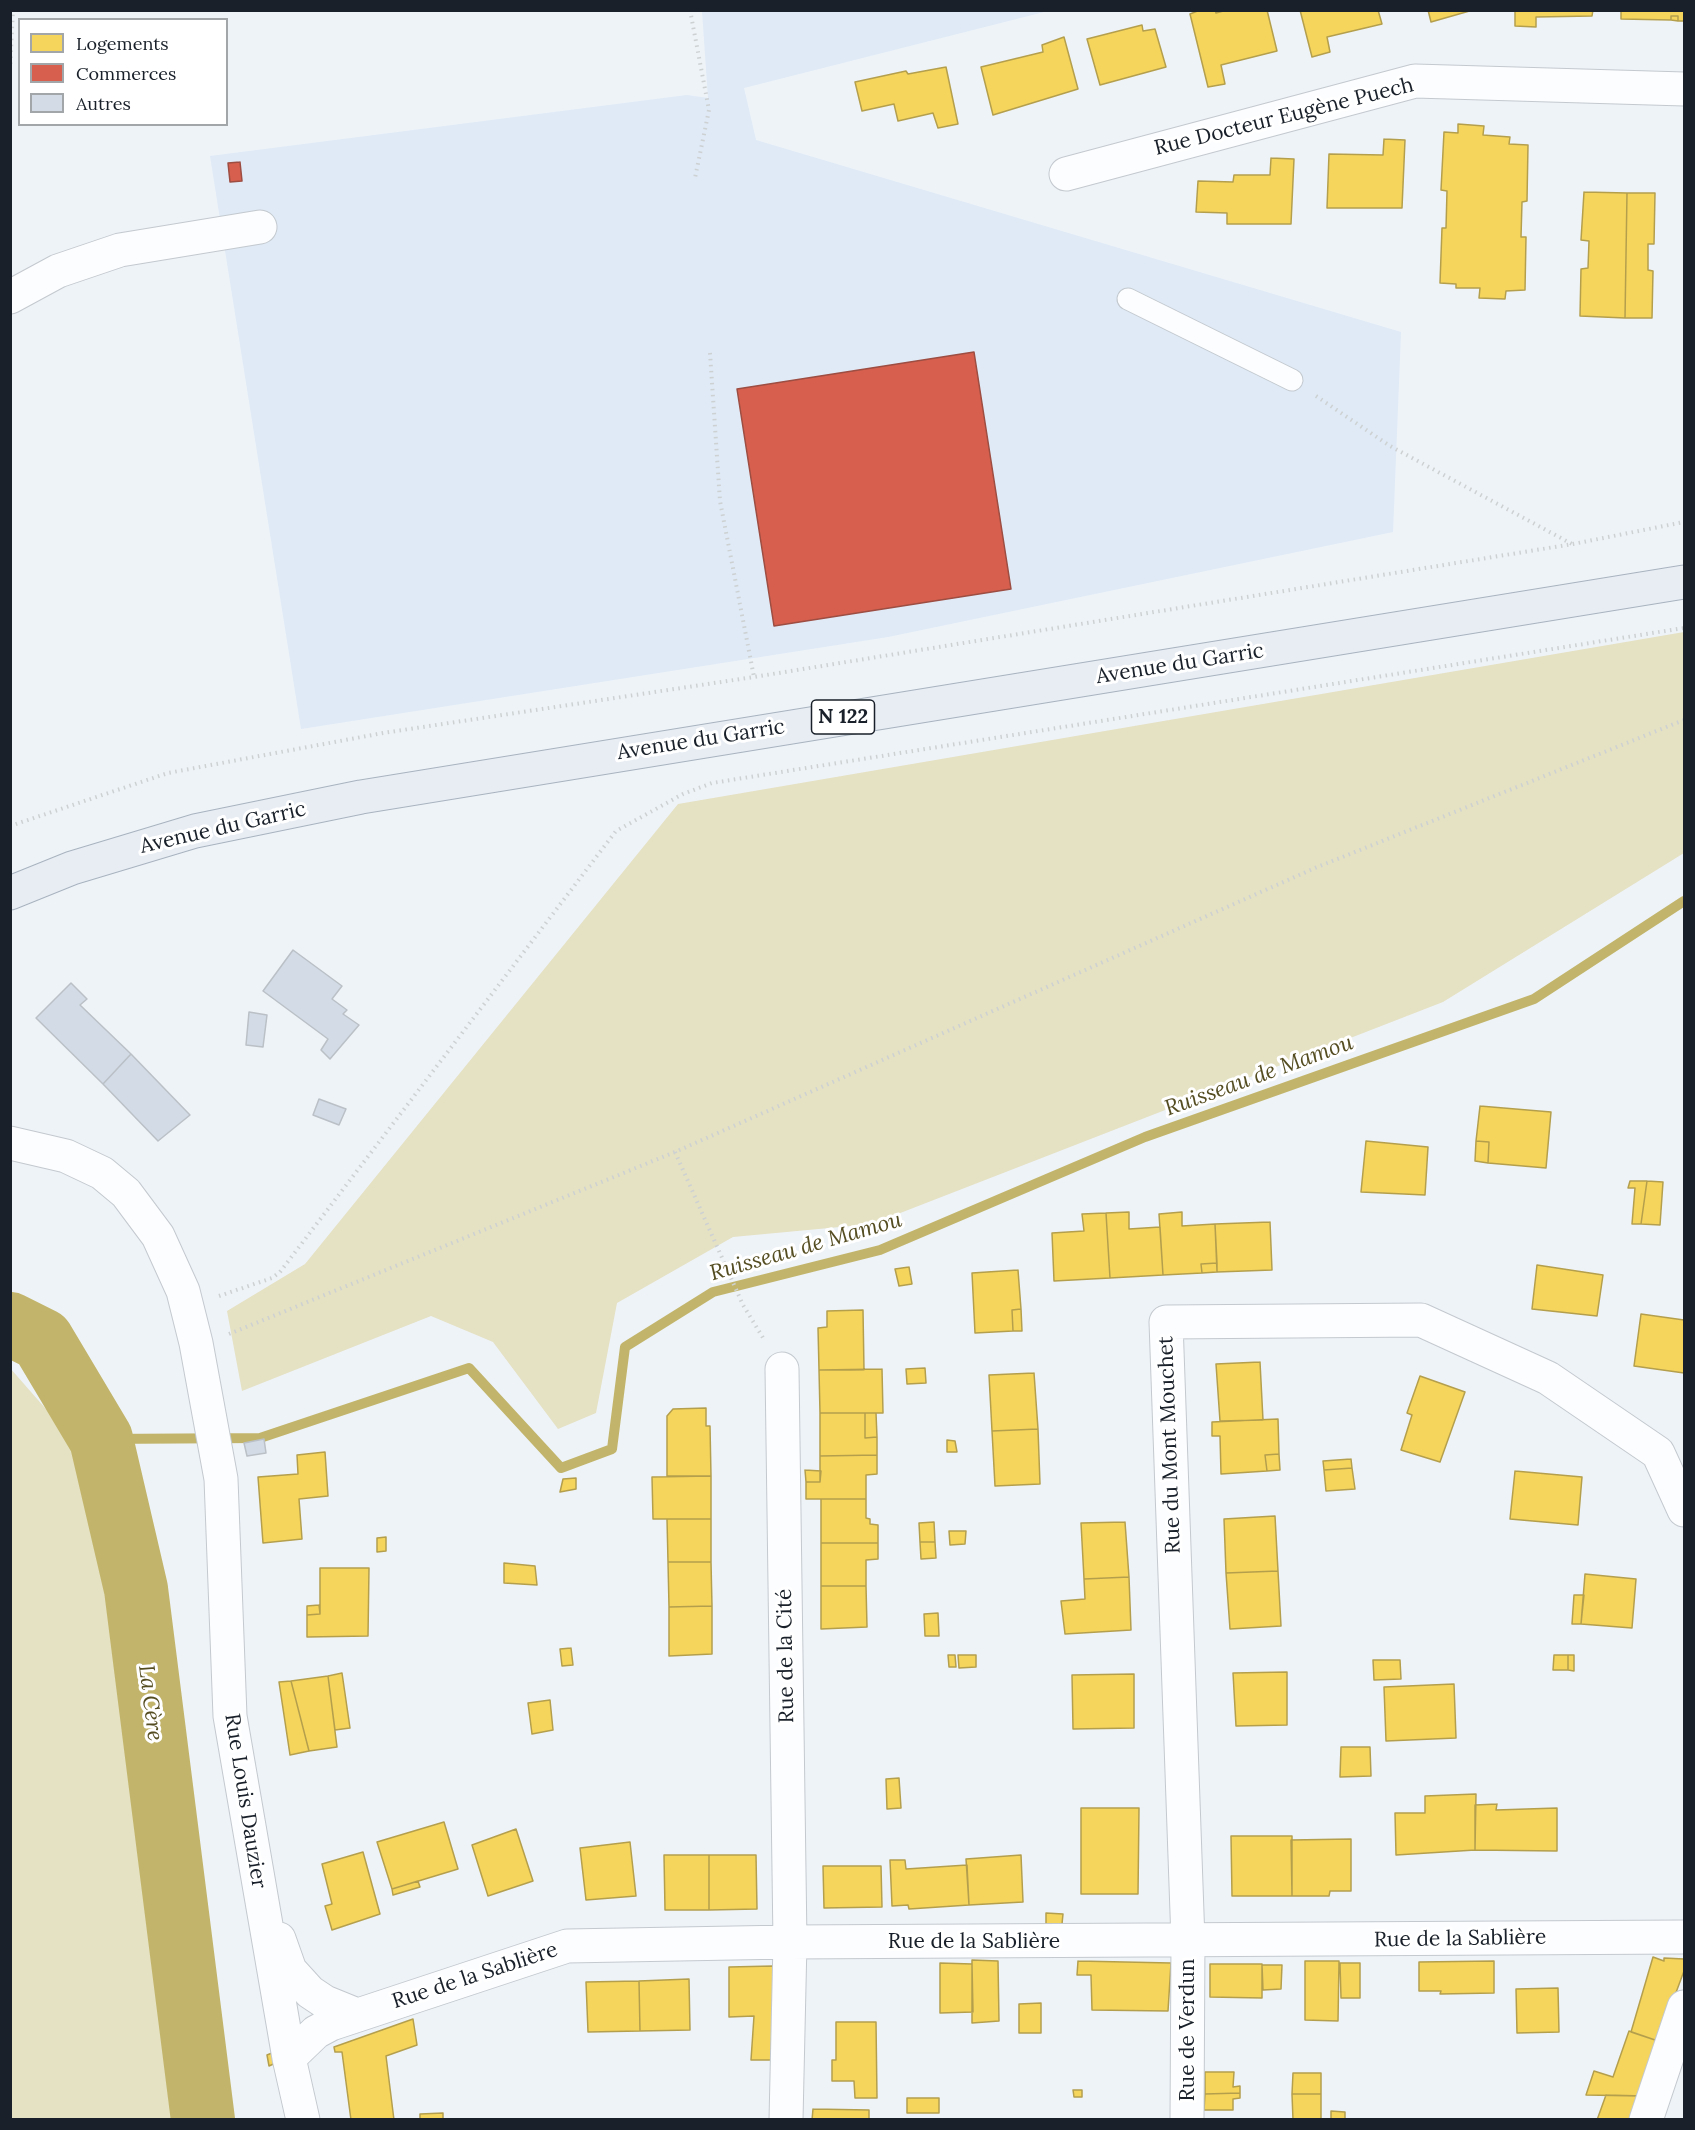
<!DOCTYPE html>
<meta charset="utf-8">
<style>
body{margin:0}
#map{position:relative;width:1695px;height:2130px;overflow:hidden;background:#eef3f8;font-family:Lora,serif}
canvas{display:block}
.frame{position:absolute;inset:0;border:12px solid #192029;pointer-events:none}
.legend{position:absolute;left:18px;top:18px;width:210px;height:108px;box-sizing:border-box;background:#fff;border:2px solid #a3a6a9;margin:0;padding:8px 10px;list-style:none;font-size:18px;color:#192029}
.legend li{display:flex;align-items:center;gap:12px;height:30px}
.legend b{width:30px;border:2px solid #a3a6a9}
</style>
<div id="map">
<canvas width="1695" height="2130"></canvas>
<div class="frame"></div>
<ul class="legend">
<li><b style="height:16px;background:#f6d55c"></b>Logements</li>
<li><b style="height:16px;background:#d6604d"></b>Commerces</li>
<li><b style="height:16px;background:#d2dbe6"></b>Autres</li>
</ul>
</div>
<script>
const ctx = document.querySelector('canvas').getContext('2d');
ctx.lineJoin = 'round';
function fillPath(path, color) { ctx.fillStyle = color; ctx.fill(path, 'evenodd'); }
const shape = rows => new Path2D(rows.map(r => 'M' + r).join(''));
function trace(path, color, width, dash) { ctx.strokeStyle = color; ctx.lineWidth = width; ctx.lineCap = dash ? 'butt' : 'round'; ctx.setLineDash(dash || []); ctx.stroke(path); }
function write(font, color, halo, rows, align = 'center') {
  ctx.font = font + ' Lora,serif'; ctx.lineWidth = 6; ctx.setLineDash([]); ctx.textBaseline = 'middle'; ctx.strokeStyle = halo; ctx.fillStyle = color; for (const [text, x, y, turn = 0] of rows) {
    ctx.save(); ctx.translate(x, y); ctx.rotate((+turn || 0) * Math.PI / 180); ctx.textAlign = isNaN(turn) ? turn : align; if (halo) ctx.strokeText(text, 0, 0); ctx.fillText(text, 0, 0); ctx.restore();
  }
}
const built = shape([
 [702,11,1048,11,744,88,756,140,1401,332,1393,532,888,637,301,729,210,156,687,95,708,98]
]);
const green = shape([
 [1684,632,1684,853,1443,1002,872,1224,733,1237,617,1303,596,1413,558,1429,493,1342,431,1316,242,1391,227,1311,305,1264,678,804],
 [10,1368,88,1457,135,1699,195,2119,11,2119]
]);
const homes = shape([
 [1200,10,1215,10,1216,13,1227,10,1267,10,1277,51,1221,65,1225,84,1208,87,1190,14,1200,10],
 [1300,10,1378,10,1382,24,1327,37,1330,52,1312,57,1300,10],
 [1428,10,1473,10,1431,22,1428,10],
 [1515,10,1593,10,1592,16,1536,17,1536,27,1515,26,1515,10],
 [1621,10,1684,10,1684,21,1678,21,1678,16,1671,16,1671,20,1621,19,1621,10],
 [1671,16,1678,16,1678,21,1671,20,1671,16],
 [1142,25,1143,31,1155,29,1166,67,1100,85,1087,39,1142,25],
 [1064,37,1078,89,993,115,981,67,1043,52,1042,45,1064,37],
 [946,67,958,124,938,128,933,113,898,121,894,104,862,111,855,82,906,71,908,74,946,67],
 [1458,124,1484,126,1483,135,1510,137,1509,144,1528,145,1527,201,1522,202,1521,237,1526,237,1525,290,1506,291,1505,299,1479,298,1480,288,1456,288,1456,284,1440,283,1442,228,1446,228,1447,191,1441,190,1444,132,1458,133,1458,124],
 [1384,139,1405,140,1402,208,1327,208,1329,154,1383,155,1384,139],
 [1271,158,1294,159,1291,224,1227,224,1227,213,1196,212,1198,181,1233,182,1234,175,1270,175,1271,158],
 [1584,192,1627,193,1625,318,1580,316,1581,269,1588,268,1589,241,1581,240,1584,192],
 [1627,193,1655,193,1654,244,1648,244,1648,270,1653,271,1652,318,1625,318,1627,193],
 [1480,1106,1551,1112,1546,1168,1488,1163,1489,1142,1476,1141,1480,1106],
 [1366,1141,1428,1147,1425,1195,1361,1192,1366,1141],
 [1476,1141,1489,1142,1488,1163,1475,1161,1476,1141],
 [1630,1181,1647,1181,1641,1224,1632,1224,1635,1188,1628,1188,1630,1181],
 [1647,1181,1663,1182,1660,1225,1641,1224,1647,1181],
 [1129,1212,1129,1229,1160,1227,1163,1275,1110,1278,1106,1213,1129,1212],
 [1182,1212,1182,1226,1215,1224,1217,1263,1201,1264,1202,1273,1163,1275,1159,1214,1182,1212],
 [1106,1213,1110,1278,1054,1281,1052,1233,1084,1231,1082,1214,1106,1213],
 [1270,1222,1272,1270,1217,1272,1215,1224,1270,1222],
 [1217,1263,1217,1272,1202,1273,1201,1264,1217,1263],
 [1537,1265,1603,1275,1597,1316,1532,1309,1537,1265],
 [909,1267,912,1284,899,1286,895,1269,909,1267],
 [1018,1270,1021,1309,1012,1310,1013,1331,975,1333,972,1273,1018,1270],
 [1021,1309,1022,1331,1013,1331,1012,1310,1021,1309],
 [863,1310,864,1370,819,1370,818,1328,827,1327,827,1311,863,1310],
 [1641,1314,1684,1320,1684,1373,1634,1366,1641,1314],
 [1260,1362,1263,1420,1220,1421,1216,1364,1260,1362],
 [882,1369,883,1413,820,1413,819,1370,882,1369],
 [906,1369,925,1368,926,1383,907,1384,906,1369],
 [1034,1373,1038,1429,992,1431,989,1375,1034,1373],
 [1420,1376,1465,1392,1440,1462,1401,1450,1412,1415,1407,1413,1420,1376],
 [706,1408,706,1426,710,1426,711,1476,667,1476,667,1416,673,1409,706,1408],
 [820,1413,865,1413,865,1438,877,1437,877,1455,820,1456,820,1413],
 [865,1413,876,1413,877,1437,865,1438,865,1413],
 [1278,1419,1279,1454,1265,1455,1267,1471,1221,1474,1220,1436,1212,1436,1212,1422,1278,1419],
 [1038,1429,1040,1484,995,1486,992,1431,1038,1429],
 [947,1440,955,1441,957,1452,947,1452,947,1440],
 [325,1452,328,1496,299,1499,302,1539,263,1543,258,1477,298,1474,297,1455,325,1452],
 [1279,1454,1280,1470,1267,1471,1265,1455,1279,1454],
 [877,1455,877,1474,866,1475,866,1499,806,1499,806,1482,820,1482,820,1456,877,1455],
 [1351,1459,1352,1468,1324,1470,1323,1461,1351,1459],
 [1352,1468,1355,1489,1326,1491,1324,1470,1352,1468],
 [805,1470,821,1471,820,1482,806,1482,805,1470],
 [1515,1471,1582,1477,1578,1525,1510,1519,1515,1471],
 [711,1476,711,1519,653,1519,652,1477,711,1476],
 [576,1478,576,1489,560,1492,563,1479,576,1478],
 [821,1499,866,1499,866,1518,870,1519,870,1524,878,1525,878,1543,821,1543,821,1499],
 [1275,1516,1278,1571,1226,1573,1224,1519,1275,1516],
 [667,1519,711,1519,711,1562,668,1562,667,1519],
 [934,1522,935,1542,920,1542,919,1523,934,1522],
 [1125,1522,1129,1577,1084,1579,1081,1523,1125,1522],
 [949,1531,966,1531,965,1544,950,1545,949,1531],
 [386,1537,386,1551,377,1552,377,1538,386,1537],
 [920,1542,935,1542,936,1558,921,1559,920,1542],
 [821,1543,878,1543,878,1559,866,1560,866,1586,821,1586,821,1543],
 [668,1562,711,1562,712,1606,669,1607,668,1562],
 [504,1563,535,1566,537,1585,504,1583,504,1563],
 [320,1568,369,1568,368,1636,307,1637,307,1615,320,1614,320,1568],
 [1278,1571,1281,1626,1230,1629,1226,1573,1278,1571],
 [1585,1574,1636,1579,1632,1628,1581,1624,1585,1574],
 [1129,1577,1131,1630,1065,1634,1061,1601,1085,1599,1084,1579,1129,1577],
 [821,1586,866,1586,867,1627,821,1629,821,1586],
 [1574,1595,1584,1595,1581,1624,1572,1624,1574,1595],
 [319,1605,320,1614,307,1615,307,1606,319,1605],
 [712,1606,712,1654,669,1656,669,1607,712,1606],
 [938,1613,939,1636,925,1636,924,1614,938,1613],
 [571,1648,573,1665,562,1666,560,1649,571,1648],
 [948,1655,955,1655,956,1667,949,1667,948,1655],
 [958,1655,976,1655,976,1667,959,1668,958,1655],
 [1554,1655,1568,1655,1568,1670,1553,1670,1554,1655],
 [1568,1655,1574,1655,1574,1671,1568,1670,1568,1655],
 [1373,1660,1400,1660,1401,1679,1374,1680,1373,1660],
 [1287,1672,1287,1725,1236,1726,1233,1673,1287,1672],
 [342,1673,350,1728,335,1730,328,1676,342,1673],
 [1134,1674,1134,1728,1073,1729,1072,1675,1134,1674],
 [328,1676,337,1747,309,1751,291,1681,328,1676],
 [291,1681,309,1751,290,1755,279,1682,291,1681],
 [1454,1684,1456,1738,1386,1741,1384,1687,1454,1684],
 [550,1700,553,1730,532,1734,528,1703,550,1700],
 [1341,1747,1370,1747,1371,1776,1340,1777,1341,1747],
 [899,1778,901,1808,887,1809,886,1779,899,1778],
 [1476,1794,1475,1850,1396,1855,1395,1813,1425,1813,1425,1796,1476,1794],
 [1497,1804,1496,1810,1557,1808,1557,1851,1475,1850,1475,1805,1497,1804],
 [1081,1808,1139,1808,1138,1894,1081,1894,1081,1808],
 [444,1822,458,1869,392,1889,377,1842,444,1822],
 [516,1829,533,1881,488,1896,472,1845,516,1829],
 [1231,1836,1292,1836,1292,1896,1232,1896,1231,1836],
 [1351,1839,1351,1891,1330,1891,1329,1896,1292,1896,1291,1840,1351,1839],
 [630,1842,636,1896,586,1900,580,1848,630,1842],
 [363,1852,380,1914,332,1930,325,1906,332,1904,322,1864,363,1852],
 [664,1855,709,1855,709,1910,665,1910,664,1855],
 [709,1855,756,1855,757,1909,709,1910,709,1855],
 [1021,1855,1023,1902,969,1905,966,1859,1021,1855],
 [890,1860,905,1860,906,1869,967,1865,969,1905,909,1909,908,1905,892,1906,890,1860],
 [823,1866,881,1866,882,1907,824,1908,823,1866],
 [418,1881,420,1887,393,1895,392,1889,418,1881],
 [1046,1913,1063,1914,1062,1924,1046,1924,1046,1913],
 [1653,1957,1664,1961,1664,1958,1684,1959,1684,1971,1658,2041,1631,2032,1653,1957],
 [972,1960,998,1961,999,2021,972,2023,972,1960],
 [1078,1961,1171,1963,1168,2011,1092,2010,1091,1975,1077,1975,1078,1961],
 [1305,1961,1339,1961,1338,2021,1305,2020,1305,1961],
 [1494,1961,1494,1993,1440,1994,1441,1991,1419,1991,1419,1962,1494,1961],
 [940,1963,972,1964,973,2012,940,2013,940,1963],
 [1340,1963,1360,1963,1360,1998,1341,1998,1340,1963],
 [1210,1964,1262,1964,1262,1998,1210,1997,1210,1964],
 [1262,1965,1282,1965,1281,1989,1263,1990,1262,1965],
 [773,1966,775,2060,751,2060,754,2016,729,2017,729,1967,773,1966],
 [689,1979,690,2030,640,2031,639,1981,689,1979],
 [639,1981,640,2031,588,2032,586,1982,639,1981],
 [1558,1988,1559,2032,1517,2033,1516,1989,1558,1988],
 [1041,2003,1041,2033,1019,2033,1019,2004,1041,2003],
 [413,2019,417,2045,386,2056,394,2120,351,2120,342,2052,335,2052,334,2047,413,2019],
 [836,2022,876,2022,877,2098,855,2098,854,2081,832,2081,832,2060,836,2060,836,2022],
 [1629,2031,1658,2041,1639,2096,1586,2095,1594,2071,1613,2077,1629,2031],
 [277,2051,280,2061,269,2066,267,2055,277,2051],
 [1205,2072,1234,2072,1233,2087,1240,2086,1240,2093,1205,2094,1205,2072],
 [1293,2073,1321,2073,1321,2094,1292,2094,1293,2073],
 [1073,2090,1082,2090,1082,2097,1074,2097,1073,2090],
 [1240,2093,1240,2098,1233,2099,1233,2110,1204,2110,1205,2094,1240,2093],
 [1292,2094,1321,2094,1321,2120,1293,2120,1292,2094],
 [1606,2095,1643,2096,1635,2120,1597,2120,1606,2095],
 [907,2098,939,2098,939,2113,907,2113,907,2098],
 [813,2109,869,2110,869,2120,812,2120,813,2109],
 [1331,2111,1345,2112,1345,2120,1331,2120,1331,2111],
 [443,2113,443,2120,420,2120,420,2114,443,2113]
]);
const shops = shape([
 [240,162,242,181,230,182,228,163,240,162],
 [974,352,1011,589,774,626,737,389,974,352]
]);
const stream = shape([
 [101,1439,260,1438,469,1368,561,1468,612,1449,625,1347,713,1292,880,1250,1145,1137,1534,999,1684,901]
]);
const river = shape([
 [10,1324,42,1340,101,1439,136,1589,203,2120]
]);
const building = shape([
 [293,950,342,986,332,999,347,1010,343,1014,359,1025,330,1059,321,1050,328,1039,263,991,293,950],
 [71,983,87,999,80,1005,131,1054,103,1084,36,1018,71,983],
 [249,1012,267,1015,263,1047,246,1045,249,1012],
 [131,1054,190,1115,158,1141,103,1084,131,1054],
 [319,1099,346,1109,339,1125,313,1115,319,1099],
 [264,1439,266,1453,247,1456,244,1443,264,1439]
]);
const path = shape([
 [690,10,709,110,695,178],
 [10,70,13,10],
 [710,353,720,501,754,677],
 [1316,396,1390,446,1572,544],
 [10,826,168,773,383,733,754,677,1573,544,1684,522],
 [675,1152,743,1305,765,1341],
 [219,1296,272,1278,280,1272,616,831,683,794,712,783,1684,628],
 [229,1334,675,1152,1315,868,1684,720]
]);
const lane = shape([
 [1128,299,1292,380]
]);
const street = shape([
 [1066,174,1415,81,1684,89],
 [10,297,58,271,120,250,260,227],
 [10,1143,66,1156,102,1173,126,1193,158,1236,183,1291,196,1343,221,1479,230,1716,289,2058,303,2120],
 [782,1369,790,1942,786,2120],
 [279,1939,290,1970,310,1992,325,2002,357,2015],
 [289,2058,316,2032,331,2024,567,1946,790,1942,1684,1937],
 [1187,2120,1188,1941,1166,1322,1421,1320,1548,1378,1658,1453,1684,1510],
 [1646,2120,1684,2007]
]);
const primary = shape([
 [10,893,72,868,195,831,361,797,1684,582]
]);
const shields = [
 [843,717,63]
];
const shieldNames = [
 ["N 122",843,717]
];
const streetNames = [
 ["Rue Docteur Eugène Puech",1284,117,-14],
 ["Avenue du Garric",1180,664,-9],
 ["Avenue du Garric",701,740,-9],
 ["Avenue du Garric",223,828,-13],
 ["Rue du Mont Mouchet",1170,1445,-92],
 ["Rue de la Cité",786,1656,-91],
 ["Rue Louis Dauzier",245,1801,81],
 ["Rue de la Sablière",1460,1939,-1],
 ["Rue de la Sablière",974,1942],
 ["Rue de la Sablière",475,1976,-18],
 ["Rue de Verdun",1188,2030,-90]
];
const waterNames = [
 ["Ruisseau de Mamou",1259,1076,-20],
 ["Ruisseau de Mamou",806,1247,-16],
 ["La Cère",150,1703,83]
];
fillPath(built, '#dfeaf6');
fillPath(green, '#e5e1c3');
fillPath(homes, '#f6d55c');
trace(homes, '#b49f4d', 1.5);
fillPath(shops, '#d6604d');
trace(shops, '#9d4d42', 1.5);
trace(stream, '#c2b56b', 10);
trace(river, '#c2b56b', 64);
fillPath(building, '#d2dbe6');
trace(building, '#bac0c6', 1.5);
trace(lane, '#c3c9cf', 23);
trace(street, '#c3c9cf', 35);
trace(primary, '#a8b3bf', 35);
trace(path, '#cdd1d2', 4, [1.5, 4.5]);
trace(lane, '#fcfdfe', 21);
trace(street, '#fcfdfe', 33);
trace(primary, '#e8edf4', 33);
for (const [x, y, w] of shields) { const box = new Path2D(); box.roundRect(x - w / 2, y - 17, w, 34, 4.5); ctx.fillStyle = '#fff'; ctx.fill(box); trace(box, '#192029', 1.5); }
write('bold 20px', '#192029', null, shieldNames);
write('21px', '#192029', '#fff', streetNames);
write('italic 22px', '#554d22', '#fff', waterNames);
</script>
